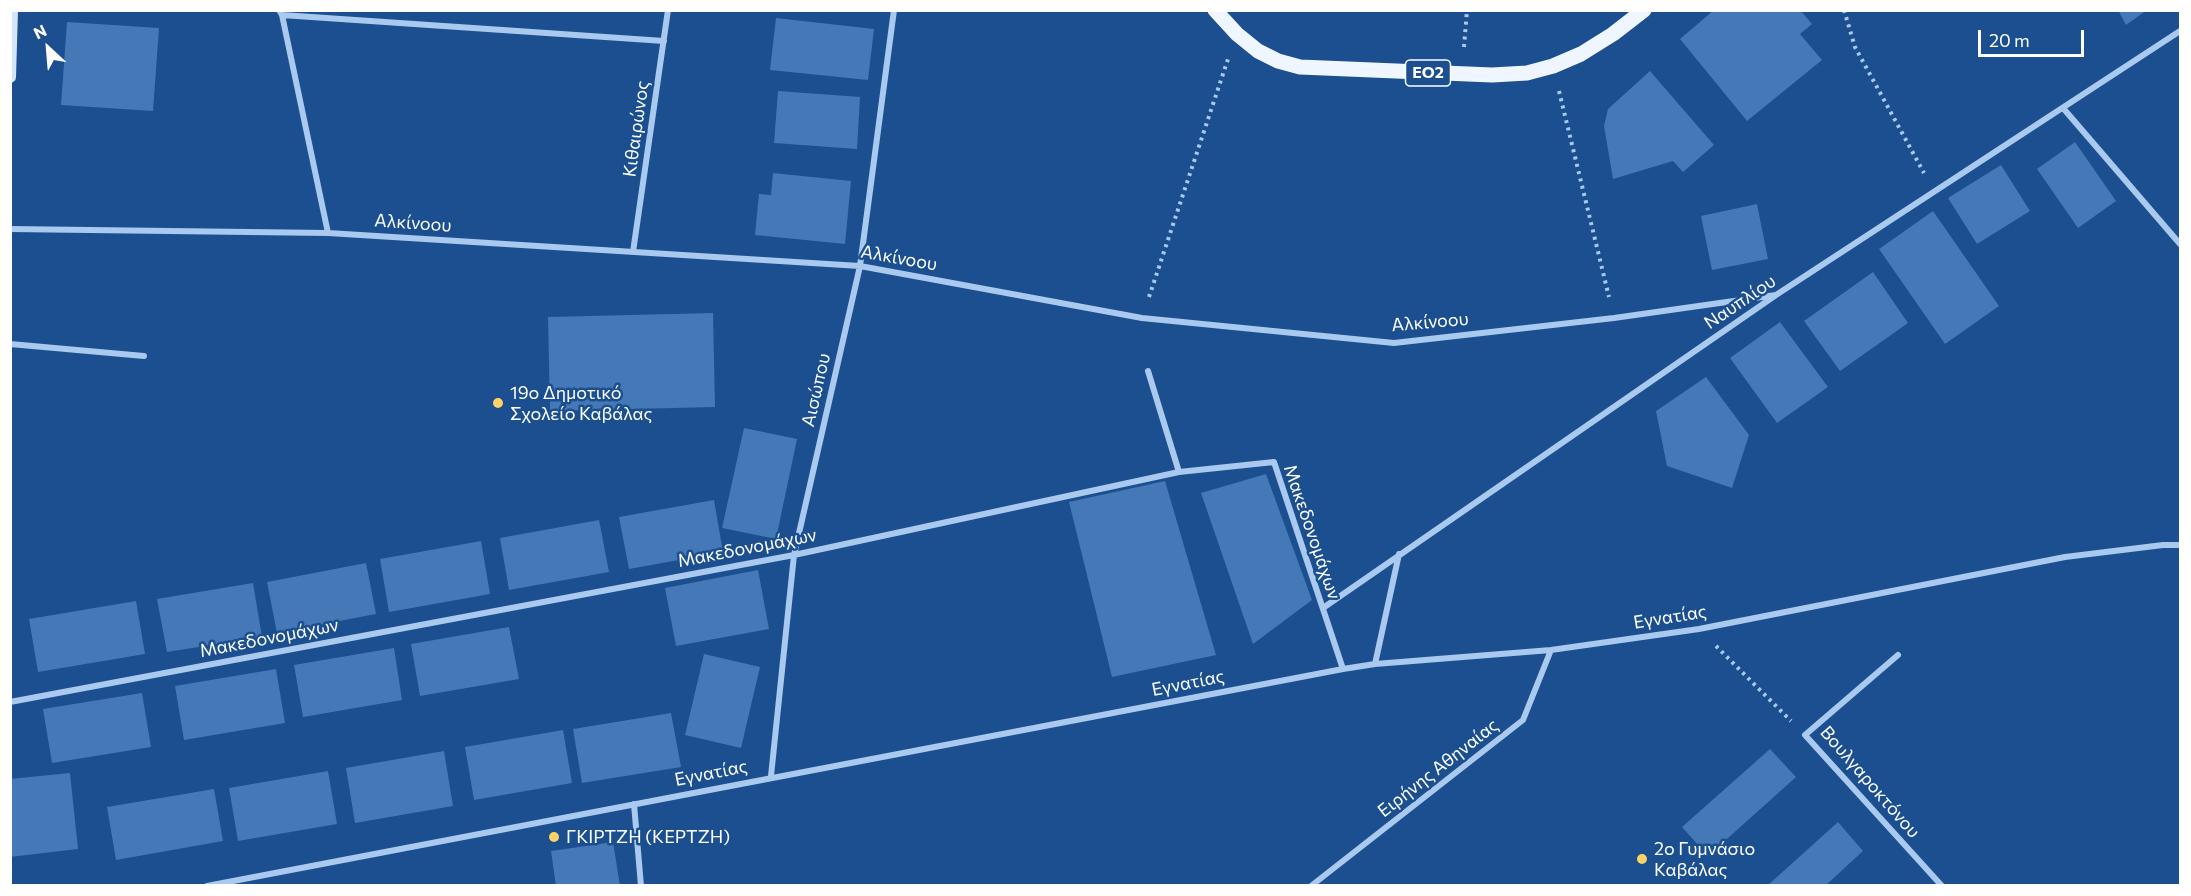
<!DOCTYPE html>
<meta charset="utf-8">
<style>
body{margin:0}
#map{position:relative;width:2191px;height:896px;overflow:hidden;background:#1b4f8f;font-family:Commissioner,sans-serif}
canvas{display:block}
.frame{position:absolute;inset:0;border:12px solid #fff;pointer-events:none}
.north{position:absolute;left:18px;top:18px;width:60px;height:60px;-webkit-text-stroke:4px #1b4f8f;paint-order:stroke;rotate:334deg;font-size:16px;font-weight:700;line-height:24px;text-align:center;color:#fff}
.north::after{content:'';display:block;margin:auto;width:21px;height:27px;background:#fff;clip-path:polygon(50% 0,100% 100%,50% 72%,0 100%)}
.scale{position:absolute;left:1978px;top:30px;width:106px;height:27px;box-sizing:border-box;border:3px solid #fff;border-top:0;padding-left:8px;font-size:18px;line-height:21px;white-space:nowrap;color:#fff;-webkit-text-stroke:4px #1b4f8f;paint-order:stroke}
</style>
<div id="map">
<canvas width="2191" height="896"></canvas>
<div class="frame"></div>
<div class="north">N</div>
<div class="scale">20 m</div>
</div>
<script>
const ctx = document.querySelector('canvas').getContext('2d');
ctx.lineJoin = 'round';
function fillPath(path, color) { ctx.fillStyle = color; ctx.fill(path, 'evenodd'); }
const shape = rows => new Path2D(rows.map(r => 'M' + r).join(''));
function trace(path, color, width, dash) { ctx.strokeStyle = color; ctx.lineWidth = width; ctx.lineCap = dash ? 'butt' : 'round'; ctx.setLineDash(dash || []); ctx.stroke(path); }
function write(font, color, halo, rows, align = 'center') {
  ctx.font = font + ' Commissioner,sans-serif'; ctx.lineWidth = 5; ctx.setLineDash([]); ctx.textBaseline = 'middle'; ctx.strokeStyle = halo; ctx.fillStyle = color; for (const [text, x, y, turn = 0] of rows) {
    ctx.save(); ctx.translate(x, y); ctx.rotate((+turn || 0) * Math.PI / 180); ctx.textAlign = isNaN(turn) ? turn : align; if (halo) ctx.strokeText(text, 0, 0); ctx.fillText(text, 0, 0); ctx.restore();
  }
}
const building = shape([
 [1714,10,1800,10,1812,24,1800,34,1822,60,1747,121,1680,39],
 [2118,10,2147,10,2126,25],
 [776,18,874,29,868,80,770,70],
 [67,22,159,28,153,111,61,105],
 [1650,71,1714,145,1683,172,1673,161,1613,179,1604,126,1608,109],
 [778,91,860,97,857,149,774,143],
 [2075,142,2116,201,2078,228,2037,169],
 [2001,165,2030,211,1977,244,1948,198],
 [773,173,851,181,845,244,755,235,759,194,771,195],
 [1757,204,1768,259,1712,270,1701,216],
 [1933,211,1999,306,1945,344,1879,249],
 [1873,272,1908,323,1840,371,1804,321],
 [713,313,715,407,550,411,548,317],
 [1780,322,1828,387,1777,423,1730,358],
 [1706,377,1749,435,1732,488,1667,466,1656,411],
 [744,428,797,439,776,539,722,528],
 [1266,474,1312,600,1253,644,1201,493],
 [1165,481,1216,655,1112,677,1069,502],
 [714,500,723,552,629,569,619,517],
 [599,520,609,572,509,590,500,538],
 [481,541,490,594,389,612,380,559],
 [366,563,376,614,277,633,267,582],
 [758,570,769,629,676,646,665,588],
 [253,583,262,637,167,652,157,599],
 [136,601,145,654,38,672,29,619],
 [509,627,519,679,420,696,411,644],
 [394,648,402,700,303,717,294,665],
 [704,654,760,667,741,748,685,735],
 [276,669,285,723,184,740,175,686],
 [142,693,151,747,52,763,43,709],
 [671,713,681,767,582,783,573,729],
 [563,730,572,783,474,800,465,747],
 [1770,749,1796,777,1708,856,1682,827],
 [444,751,453,806,355,823,346,768],
 [328,771,337,824,238,841,229,788],
 [70,773,78,849,10,857,10,779],
 [214,789,223,841,116,860,107,807],
 [1838,822,1863,851,1825,886,1767,886],
 [613,842,620,886,556,886,551,851]
]);
const path = shape([
 [1844,10,1855,47,1924,173],
 [1464,47,1467,10],
 [1559,91,1609,297],
 [1149,297,1228,59],
 [1716,646,1791,721]
]);
const street = shape([
 [279,10,282,15,328,233],
 [282,15,664,41],
 [2063,108,2180,244],
 [10,229,328,233,860,266,1142,318,1394,343,1614,318,1776,295],
 [633,252,668,10],
 [10,344,144,356],
 [1148,371,1179,472],
 [1323,608,1776,295,2180,31],
 [1898,655,1805,735,1942,886],
 [1375,664,1399,554],
 [10,702,794,555,1179,472,1274,462,1343,669],
 [771,776,794,555,860,266,894,10],
 [634,804,641,886],
 [207,886,1343,669,1375,664,1551,650,1699,629,2065,557,2163,545,2180,545],
 [1311,886,1523,720,1551,650]
]);
const secondary = shape([
 [10,77,12,10]
]);
const primary = shape([
 [1215,10,1237,34,1258,51,1278,61,1300,67,1492,75,1527,73,1553,66,1581,54,1613,34,1644,10]
]);
const markers = [
 [498,403,6,"#ffd166"],
 [554,837,6,"#ffd166"],
 [1642,859,6,"#ffd166"]
];
const shields = [
 [1428,73,45]
];
const shieldNames = [
 ["ΕΟ2",1428,73]
];
const streetNames = [
 ["Κιθαιρώνος",636,129,-82],
 ["Αλκίνοου",413,223,4],
 ["Αλκίνοου",899,258,10],
 ["Ναυπλίου",1740,302,-34],
 ["Αλκίνοου",1430,322,-5],
 ["Αισώπου",816,390,-77],
 ["Μακεδονομάχων",1312,532,71],
 ["Μακεδονομάχων",747,548,-11],
 ["Εγνατίας",1670,617,-9],
 ["Μακεδονομάχων",269,638,-11],
 ["Εγνατίας",1188,683,-11],
 ["Ειρήνης Αθηναίας",1438,768,-38],
 ["Εγνατίας",711,773,-11],
 ["Βουλγαροκτόνου",1870,782,49]
];
const poiNames = [
 ["19ο Δημοτικό",510,393],
 ["Σχολείο Καβάλας",510,414],
 ["ΓΚΙΡΤΖΗ (ΚΕΡΤΖΗ)",566,837],
 ["2ο Γυμνάσιο",1654,849],
 ["Καβάλας",1654,870]
];
fillPath(building, '#4478b7');
trace(path, '#a9c9ee', 4, [3, 4.5]);
trace(street, '#a9c9ee', 6);
trace(secondary, '#d6e6fa', 12);
trace(primary, '#f0f6ff', 15);
for (const [x, y, r, color] of markers) { const dot = new Path2D(); dot.arc(x, y, r, 0, 2 * Math.PI); ctx.fillStyle = color; ctx.fill(dot); trace(dot, '#1b4f8f', 2); }
for (const [x, y, w] of shields) { const box = new Path2D(); box.roundRect(x - w / 2, y - 13, w, 26, 4.5); ctx.fillStyle = '#1b4f8f'; ctx.fill(box); trace(box, '#fff', 1.5); }
write('bold 16px', '#fff', null, shieldNames);
write('18px', '#fff', '#1b4f8f', streetNames);
write('18px', '#fff', '#1b4f8f', poiNames, 'left');
</script>
